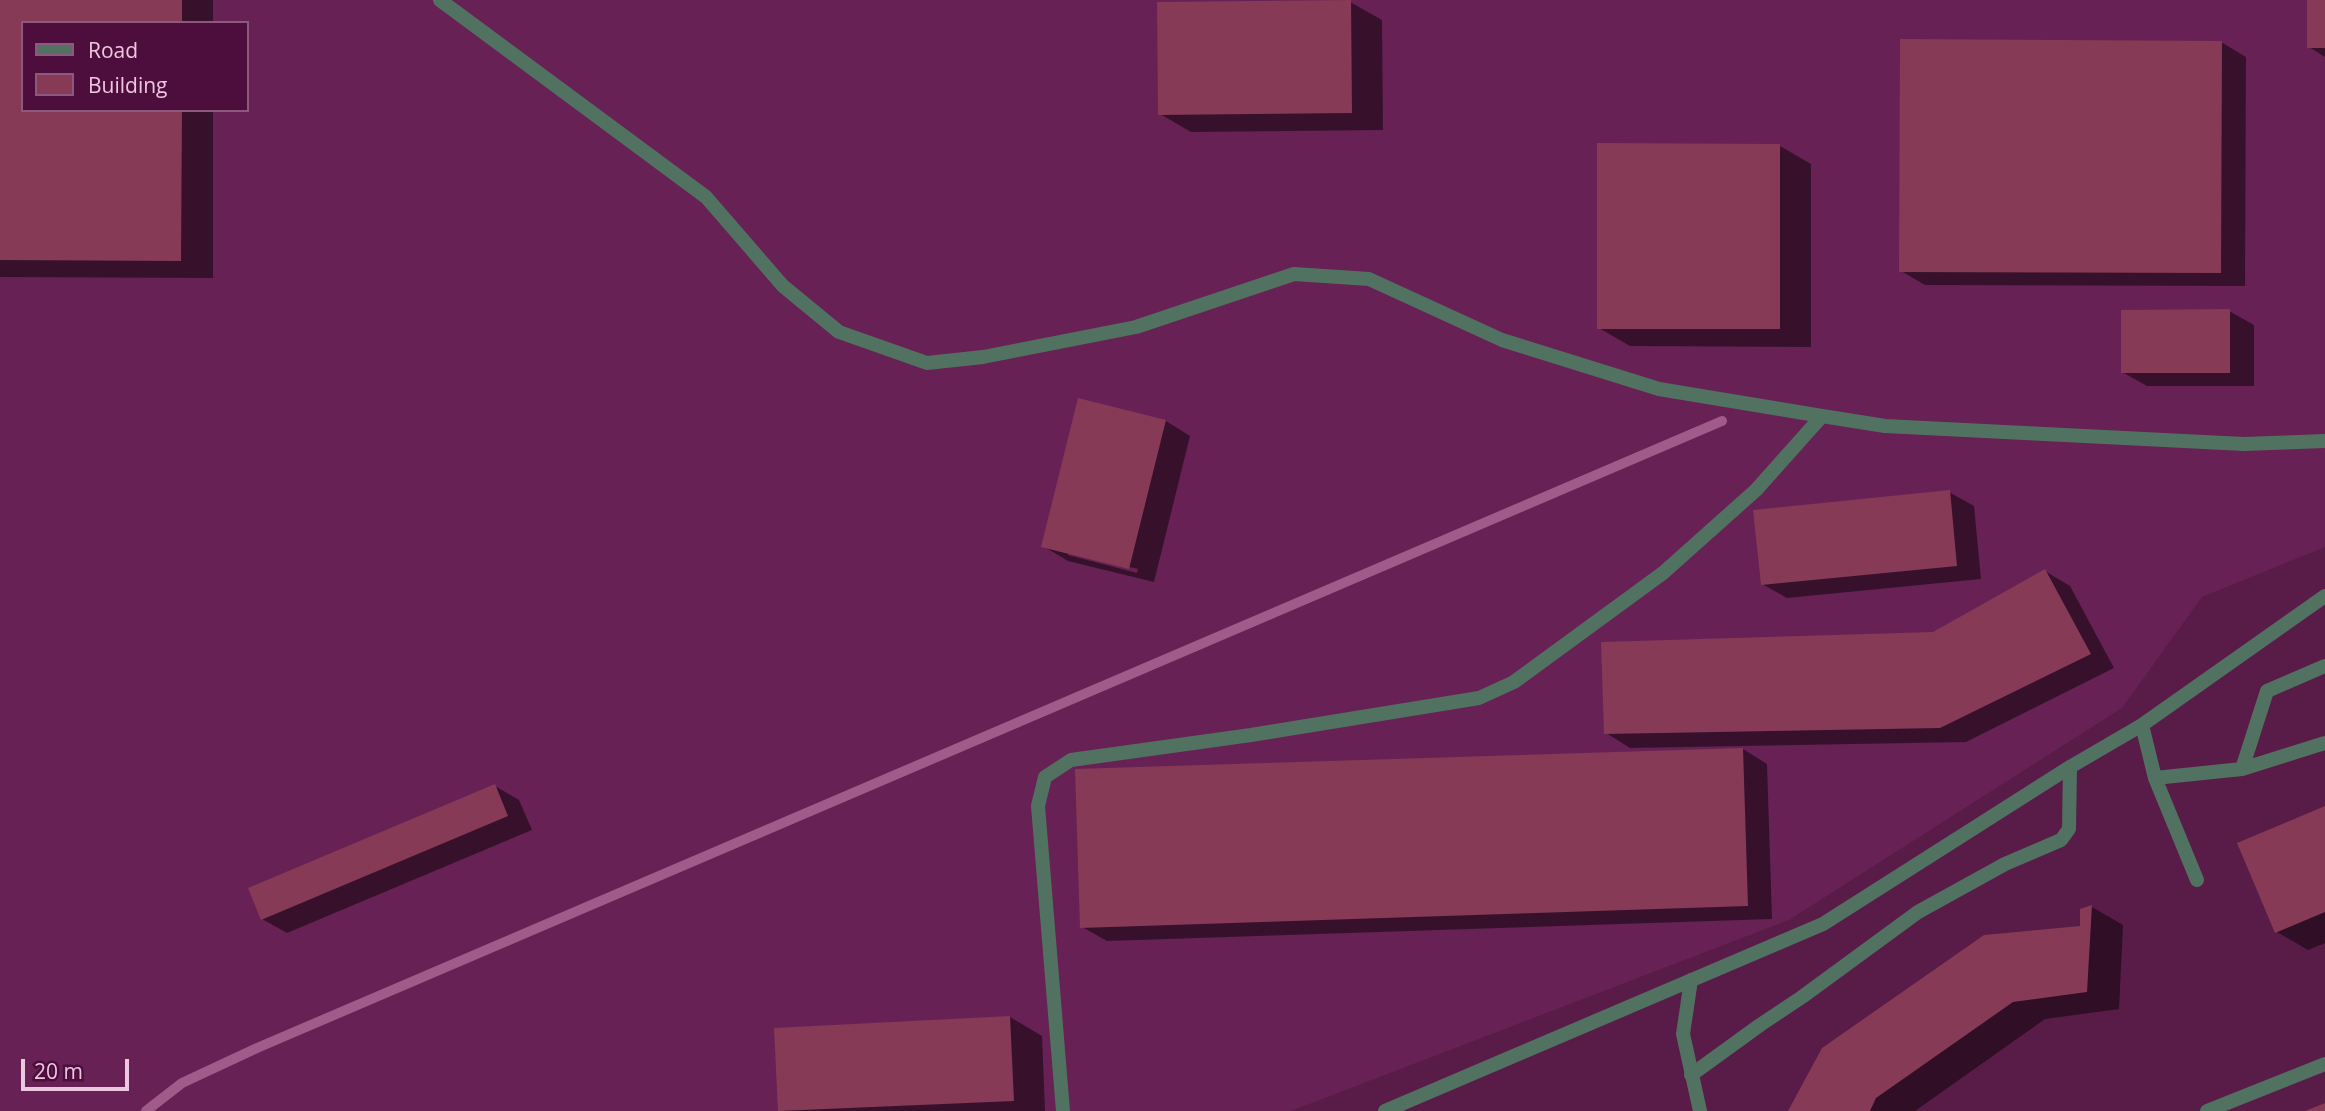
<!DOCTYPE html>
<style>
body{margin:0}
#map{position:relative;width:2325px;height:1111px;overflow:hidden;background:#591b48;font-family:"Open Sans",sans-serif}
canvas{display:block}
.legend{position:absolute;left:21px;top:21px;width:228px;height:91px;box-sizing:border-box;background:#4d0e3e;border:2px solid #8d587e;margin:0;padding:9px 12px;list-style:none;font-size:21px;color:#edc6df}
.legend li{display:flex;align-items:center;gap:14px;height:35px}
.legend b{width:35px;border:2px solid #8d587e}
.scale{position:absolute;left:21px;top:1059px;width:108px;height:32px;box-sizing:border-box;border:4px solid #edc6df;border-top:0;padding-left:9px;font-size:21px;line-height:24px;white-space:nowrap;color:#edc6df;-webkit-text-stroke:5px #4d0e3e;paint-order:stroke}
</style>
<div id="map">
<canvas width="2325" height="1111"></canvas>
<ul class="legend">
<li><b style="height:9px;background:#517260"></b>Road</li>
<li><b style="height:19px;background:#863a55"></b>Building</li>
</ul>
<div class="scale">20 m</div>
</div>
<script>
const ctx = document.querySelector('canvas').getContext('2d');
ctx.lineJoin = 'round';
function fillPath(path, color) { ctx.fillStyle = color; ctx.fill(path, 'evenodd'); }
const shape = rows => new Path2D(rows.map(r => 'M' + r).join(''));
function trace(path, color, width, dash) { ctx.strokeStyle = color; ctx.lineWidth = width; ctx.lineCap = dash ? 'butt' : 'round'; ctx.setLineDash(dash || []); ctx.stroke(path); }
const built = shape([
 [0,0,2325,0,2325,547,2202,597,2122,708,1789,920,1291,1111,0,1111],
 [23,23,247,23,247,110,23,110]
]);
const shadow = shape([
 [0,0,213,0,213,23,23,23,23,110,213,110,213,278,0,277],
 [2309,0,2325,0,2325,57,2309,47],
 [1350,2,1382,20,1383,130,1191,132,1160,114],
 [2221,42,2246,57,2245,286,1925,285,1901,271],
 [1780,146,1811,164,1811,347,1630,346,1599,328],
 [2229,311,2254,325,2254,386,2147,386,2122,372],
 [1080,400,1166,421,1190,436,1154,582,1068,561,1043,546],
 [1068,552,1138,569,1137,573,1068,555],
 [1949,492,1974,506,1981,579,1787,598,1762,584],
 [2045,571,2070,586,2114,668,1966,742,1630,748,1606,733,1934,633],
 [1743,749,1767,764,1772,919,1107,941,1082,927],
 [495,786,519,800,532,830,287,933,262,919],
 [2325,808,2325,943,2308,950,2277,932],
 [2092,907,2123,925,2119,1009,2045,1019,1915,1111,1790,1111,2082,927],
 [1010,1017,1042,1036,1045,1111,780,1111,776,1029]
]);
const stream = shape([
 [146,1111,182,1083,257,1048,1722,421]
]);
const building = shape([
 [0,0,182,0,182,23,23,23,23,110,182,110,181,261,0,260],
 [1351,0,1352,113,1158,115,1157,2],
 [2307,0,2325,0,2325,48,2307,48],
 [1900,39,2222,41,2221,273,1899,272],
 [1597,143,1780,144,1780,329,1597,329],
 [2230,309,2230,373,2121,373,2121,310],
 [1078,398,1166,420,1129,569,1041,547],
 [1950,490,1957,566,1761,585,1753,510],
 [2045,569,2091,654,1940,728,1604,734,1601,642,1933,632],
 [1743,748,1748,906,1080,928,1075,769],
 [495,784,508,816,261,920,248,888],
 [2325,806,2325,912,2275,933,2237,843],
 [2092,905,2087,992,2013,1002,1876,1098,1870,1111,1788,1111,1822,1048,1984,935,2080,926,2080,909],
 [1010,1016,1014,1101,778,1111,774,1028],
 [2325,1103,2325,1111,2305,1111]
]);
const lane = shape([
 [440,0,706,197,783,286,839,332,927,363,983,357,1136,327,1294,274,1369,279,1502,340,1659,389,1822,416,1885,426,2244,444,2325,441],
 [2142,725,2155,778,2197,880],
 [2242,769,2267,691,2325,666],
 [2155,778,2242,769,2325,743],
 [1691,1075,1760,1025,1802,997,1918,912,2005,864,2061,840,2069,829,2070,767],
 [1063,1111,1038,806,1045,777,1071,760,1251,735,1479,698,1514,682,1663,573,1756,490,1822,416]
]);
const street = shape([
 [1691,980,1683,1034,1700,1111],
 [1385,1111,1823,924,2070,767,2142,725,2325,596],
 [2207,1111,2325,1064]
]);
fillPath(built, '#672154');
fillPath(shadow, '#0007');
trace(stream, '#9f5b8a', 10);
fillPath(building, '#863a55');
trace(lane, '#517260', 14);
trace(street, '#517260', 14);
</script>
